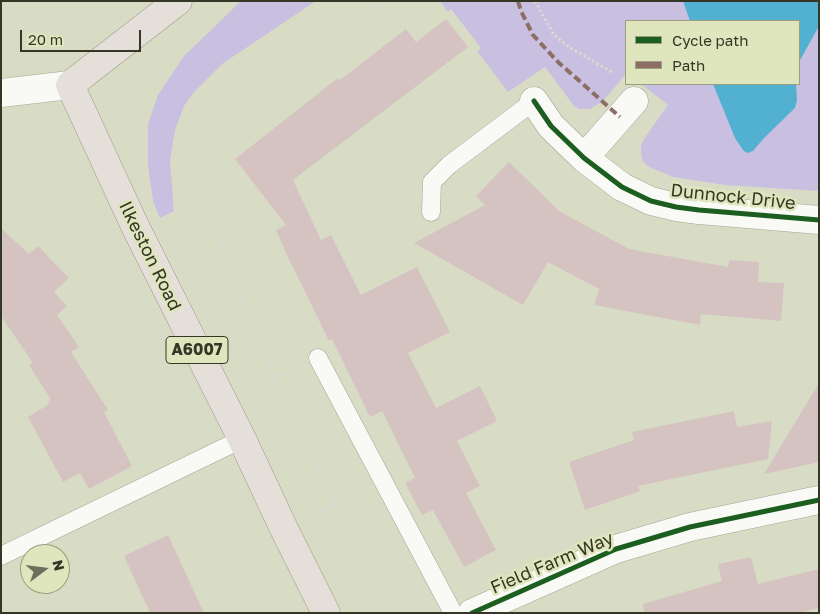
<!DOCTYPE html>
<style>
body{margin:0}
#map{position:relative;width:820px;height:614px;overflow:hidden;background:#d9dcc5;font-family:"Golos Text",sans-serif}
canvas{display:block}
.frame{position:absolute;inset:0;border:2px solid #343626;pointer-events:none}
.legend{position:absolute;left:625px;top:20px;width:175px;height:65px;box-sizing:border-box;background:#dfe5bc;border:1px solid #9b9f80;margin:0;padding:6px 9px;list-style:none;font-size:15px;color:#343626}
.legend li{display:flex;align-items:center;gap:10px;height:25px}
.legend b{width:25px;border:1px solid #9b9f80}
.north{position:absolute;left:20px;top:544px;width:50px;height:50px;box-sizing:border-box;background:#dfe5bc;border:1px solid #9b9f80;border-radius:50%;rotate:75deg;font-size:14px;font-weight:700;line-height:20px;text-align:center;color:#343626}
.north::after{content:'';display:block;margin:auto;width:18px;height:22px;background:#6e705e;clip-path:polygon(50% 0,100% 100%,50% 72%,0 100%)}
.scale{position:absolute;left:20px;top:30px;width:121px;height:22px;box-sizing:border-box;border:2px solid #343626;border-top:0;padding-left:6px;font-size:15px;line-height:18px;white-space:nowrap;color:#343626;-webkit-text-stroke:4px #dfe5bc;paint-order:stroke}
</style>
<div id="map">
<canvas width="820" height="614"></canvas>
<div class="frame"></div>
<ul class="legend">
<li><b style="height:6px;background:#1b5e20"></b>Cycle path</li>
<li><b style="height:6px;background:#8d6e63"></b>Path</li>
</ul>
<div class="north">N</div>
<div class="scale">20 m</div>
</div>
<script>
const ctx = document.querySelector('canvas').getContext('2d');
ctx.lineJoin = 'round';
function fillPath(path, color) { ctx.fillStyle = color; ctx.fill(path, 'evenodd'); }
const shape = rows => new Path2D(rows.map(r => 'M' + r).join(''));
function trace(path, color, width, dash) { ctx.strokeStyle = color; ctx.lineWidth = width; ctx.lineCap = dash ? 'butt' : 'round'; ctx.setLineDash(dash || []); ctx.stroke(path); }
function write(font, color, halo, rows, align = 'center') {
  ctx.font = font + ' "Golos Text",sans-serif'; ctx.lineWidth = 5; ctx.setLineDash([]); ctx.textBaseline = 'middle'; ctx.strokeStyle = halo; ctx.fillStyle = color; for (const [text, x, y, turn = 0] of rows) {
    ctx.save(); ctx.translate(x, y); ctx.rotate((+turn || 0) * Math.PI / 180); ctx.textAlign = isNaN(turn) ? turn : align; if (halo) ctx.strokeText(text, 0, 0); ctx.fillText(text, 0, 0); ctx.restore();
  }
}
const green = shape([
 [241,1,316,1,222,64,195,91,184,106,175,130,170,161,174,211,160,218,153,201,148,165,148,124,158,95,184,56],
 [440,1,819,1,819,191,725,185,673,177,649,167,642,160,641,152,641,146,644,139,668,105,641,84,799,84,799,21,626,21,626,74,603,101,590,109,579,109,574,106,545,67,508,92,477,51,481,48,451,9,448,12]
]);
const water = shape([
 [683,1,819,1,819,26,799,62,799,21,690,21],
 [713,84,796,84,797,100,795,108,764,138,753,151,747,153,743,150,735,138]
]);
const building = shape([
 [446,19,468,47,293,180,321,240,331,235,361,295,417,267,450,332,408,353,436,408,480,386,497,421,457,441,480,486,466,493,496,550,464,567,433,510,422,515,405,483,415,478,382,411,370,417,332,339,329,341,288,257,276,230,286,225,235,159,338,78,340,80,406,29,416,42],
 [509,162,559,211,629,249,728,267,729,260,759,262,758,282,784,283,781,321,701,314,700,325,594,305,599,289,548,262,523,305,414,243,485,205,476,196],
 [1,228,29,254,38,246,69,278,54,292,67,306,57,315,79,347,71,352,108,410,104,412,132,466,89,489,80,473,63,482,28,417,49,404,48,402,51,400,29,365,33,363,1,316],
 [819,383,819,462,764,474],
 [734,411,737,427,772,421,768,459,638,486,640,491,585,510,569,462,634,440,632,432],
 [168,535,204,613,150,613,124,556],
 [751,557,758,584,819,569,819,608,799,613,644,613,643,604,722,581,718,564]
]);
const path = shape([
 [535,1,554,35,569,47,613,73],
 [275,378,292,370],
 [316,513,335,505],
 [372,528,335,505,275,378,242,299,202,193,199,165,202,142,212,128,260,88,387,1]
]);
const lane = shape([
 [431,212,432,182,449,165,534,101],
 [318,358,453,613],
 [1,556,242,439]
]);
const street = shape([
 [534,101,551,126,584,158,622,187,651,201,676,207,699,210,819,220],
 [584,158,634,101],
 [472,613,616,549,690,527,819,500]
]);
const secondary = shape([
 [1,93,70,85]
]);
const primary = shape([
 [178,1,70,85,134,224,242,439,284,529,326,613]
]);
const quiet = shape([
 [518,1,521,11,533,35,558,62,620,117]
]);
const cycleway = shape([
 [534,101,551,126,584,158,622,187,651,201,676,207,699,210,819,220],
 [472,613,616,549,690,527,819,500]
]);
const shields = [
 [197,350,62]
];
const shieldNames = [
 ["A6007",197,350]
];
const streetNames = [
 ["Dunnock Drive",733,197,6],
 ["Ilkeston Road",150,256,64],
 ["Field Farm Way",552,563,-23]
];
fillPath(green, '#c8bfe1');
fillPath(water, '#52b1d1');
fillPath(building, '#d5c3c1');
trace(lane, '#a1a492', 19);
trace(street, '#a1a492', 29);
trace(secondary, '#a1a492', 29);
trace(primary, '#a19987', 29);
trace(path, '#d8d9d2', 3, [2.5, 2.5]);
trace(lane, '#f9faf6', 18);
trace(street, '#f9faf6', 28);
trace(secondary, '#f9faf6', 28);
trace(primary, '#e4dfd8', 28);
trace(quiet, '#8d6e63', 4, [8, 4]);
trace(cycleway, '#1b5e20', 5);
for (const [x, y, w] of shields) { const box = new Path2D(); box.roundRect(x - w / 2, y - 13.5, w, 27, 4); ctx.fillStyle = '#dfe5bc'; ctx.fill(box); trace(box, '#343626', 1); }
write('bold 16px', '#343626', null, shieldNames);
write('18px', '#343626', '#dfe5bc', streetNames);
</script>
